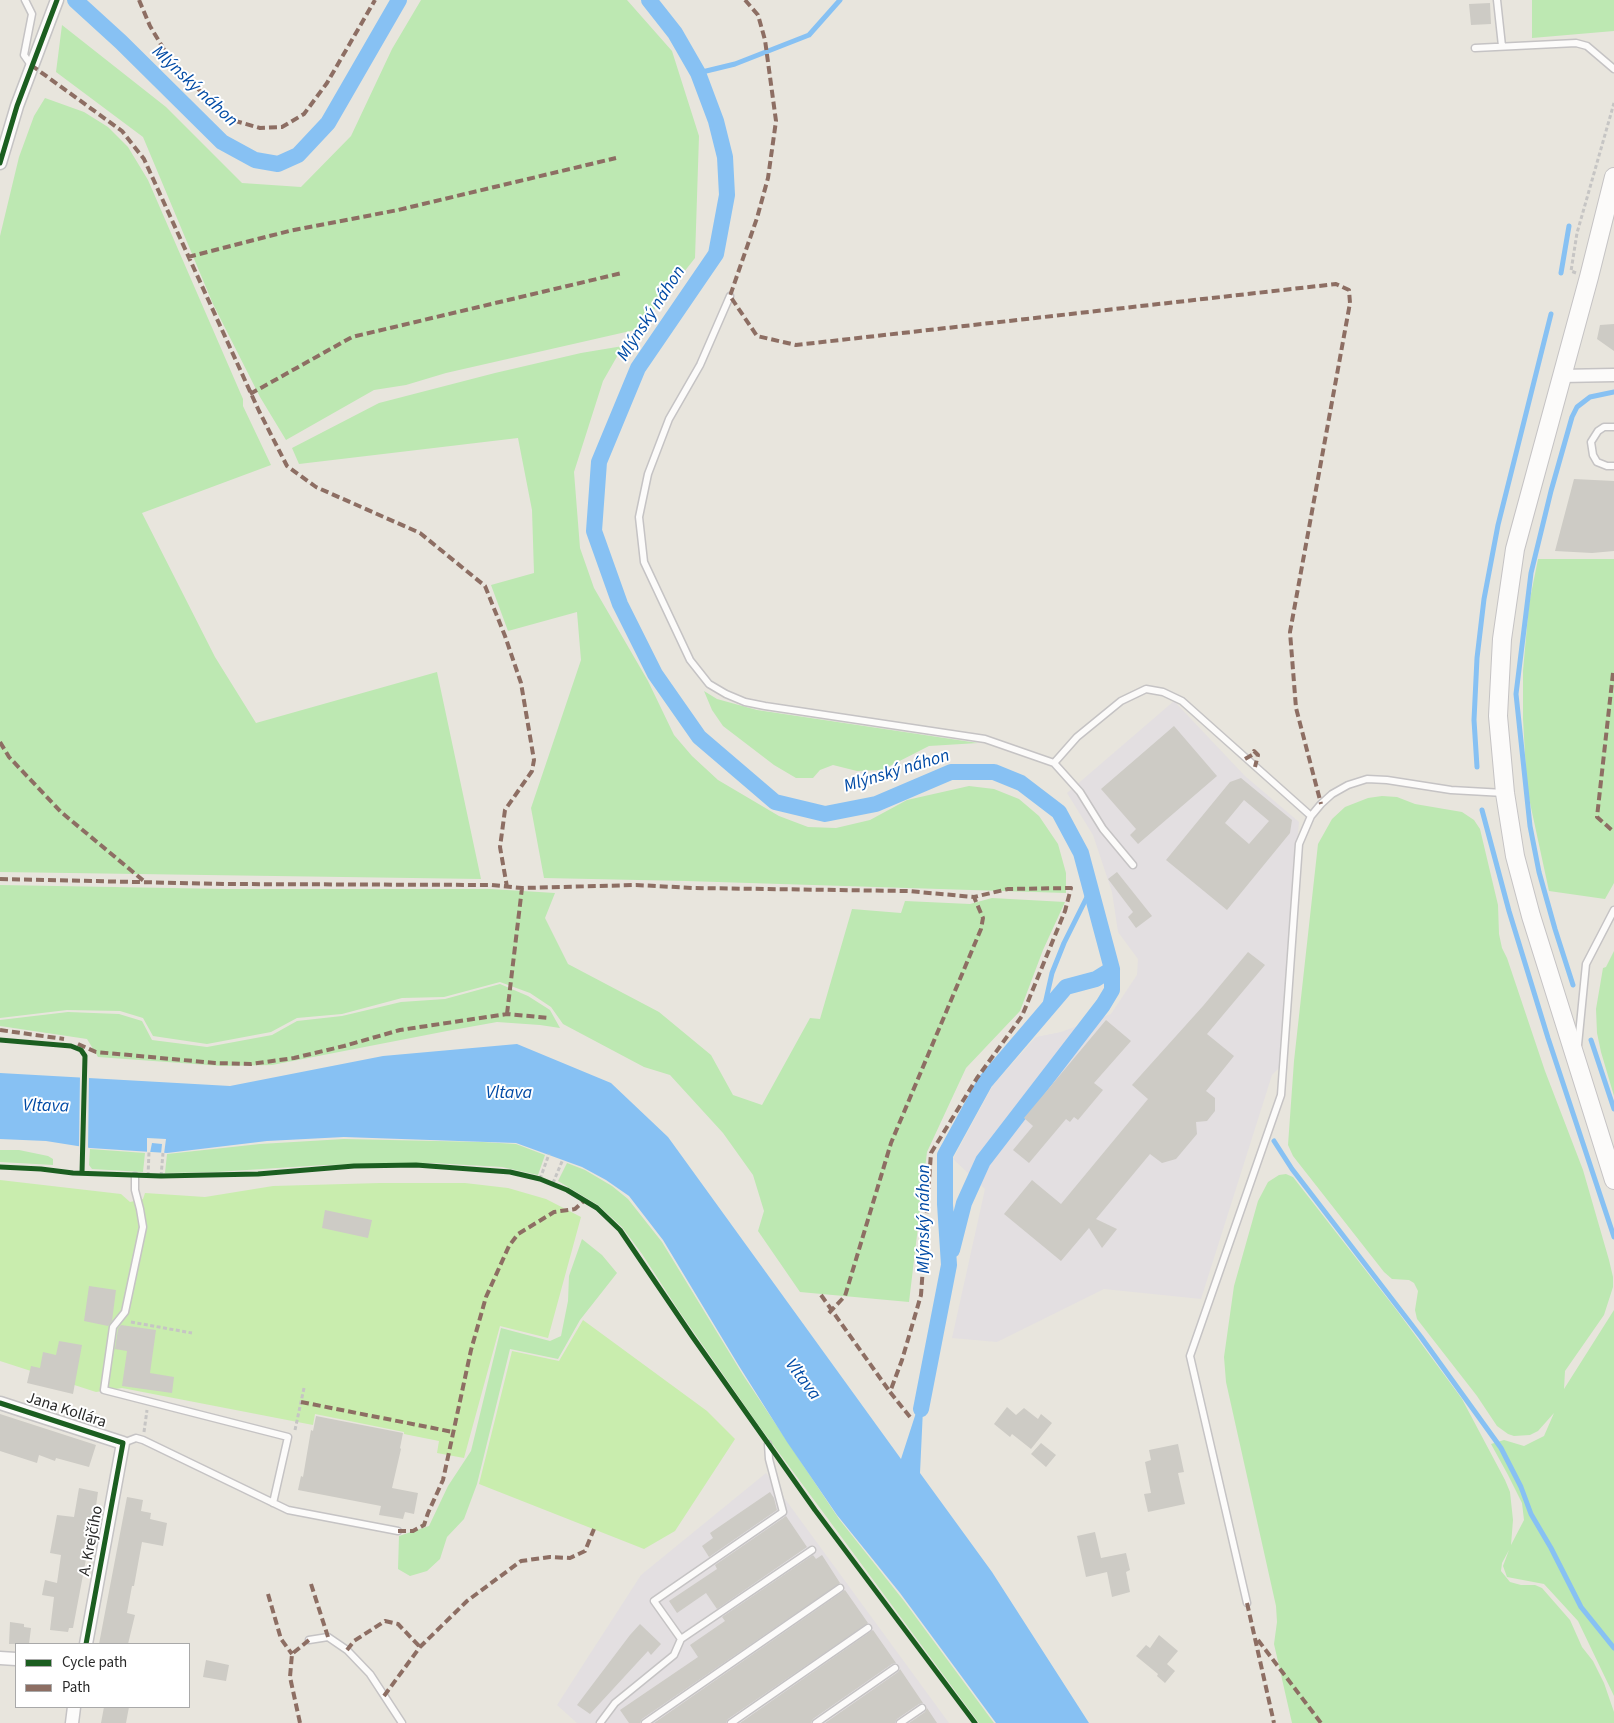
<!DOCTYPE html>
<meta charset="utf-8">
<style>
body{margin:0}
#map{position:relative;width:1614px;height:1723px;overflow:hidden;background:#e8e5dd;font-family:"Source Sans 3",sans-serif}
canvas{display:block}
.legend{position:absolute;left:15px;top:1643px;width:175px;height:65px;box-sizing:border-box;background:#fff;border:1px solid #a9a9a9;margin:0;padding:6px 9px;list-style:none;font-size:15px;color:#292929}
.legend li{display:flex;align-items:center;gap:10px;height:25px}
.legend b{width:25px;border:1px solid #a9a9a9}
</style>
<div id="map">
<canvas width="1614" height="1723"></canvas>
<ul class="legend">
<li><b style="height:6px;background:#1b5e20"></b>Cycle path</li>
<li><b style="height:6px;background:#8d6e63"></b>Path</li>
</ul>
</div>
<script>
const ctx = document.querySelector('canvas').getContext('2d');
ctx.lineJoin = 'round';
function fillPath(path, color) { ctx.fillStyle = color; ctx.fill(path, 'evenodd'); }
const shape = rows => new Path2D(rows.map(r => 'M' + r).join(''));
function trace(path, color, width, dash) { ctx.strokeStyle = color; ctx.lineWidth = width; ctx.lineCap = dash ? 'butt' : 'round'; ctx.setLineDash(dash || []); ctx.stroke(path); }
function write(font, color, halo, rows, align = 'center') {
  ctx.font = font + ' "Source Sans 3",sans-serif'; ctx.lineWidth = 4; ctx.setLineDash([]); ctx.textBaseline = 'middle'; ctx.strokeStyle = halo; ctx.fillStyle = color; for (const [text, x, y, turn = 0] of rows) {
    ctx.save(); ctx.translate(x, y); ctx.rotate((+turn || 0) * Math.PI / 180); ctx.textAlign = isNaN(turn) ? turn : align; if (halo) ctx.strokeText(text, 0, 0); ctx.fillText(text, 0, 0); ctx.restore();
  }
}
const industrial = shape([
 [1174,701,1245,776,1299,822,1287,954,1280,1067,1272,1075,1201,1299,1104,1289,997,1342,952,1338,985,1189,953,1159,993,1085,1036,1037,1061,1032,1111,1014,1137,975,1138,959,1118,932,1112,892,1093,835,1067,793],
 [766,1473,949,1723,577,1723,557,1705,641,1575]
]);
const green = shape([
 [421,0,627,0,672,51,699,136,695,258,639,329,446,373,406,385,374,390,286,440,260,397,213,304,143,137,56,72,62,25,166,107,242,183,301,187,351,136,392,49],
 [1532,0,1614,0,1614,31,1532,38],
 [45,98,84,112,108,127,128,147,148,180,243,399,243,406,271,465,142,513,215,657,256,723,437,672,481,879,0,872,0,236,19,157,34,116],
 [623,346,603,381,574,472,580,548,594,588,648,681,674,735,692,756,718,780,779,816,808,827,836,828,870,820,907,800,969,786,994,789,1019,799,1039,816,1058,844,1066,873,1066,893,686,881,544,878,531,808,581,660,577,612,508,631,491,585,534,573,532,510,518,438,299,464,292,448,379,403,495,373,581,353],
 [1538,559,1614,559,1614,883,1605,899,1549,891,1527,789,1523,719,1523,671,1529,604],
 [704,691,717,699,757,710,978,743,929,746,882,770,857,771,833,765,820,770,813,778,796,778,774,765,723,726,712,710],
 [1382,796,1397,797,1415,804,1462,812,1474,820,1480,829,1498,905,1499,934,1502,948,1507,958,1545,1071,1583,1170,1609,1260,1613,1277,1613,1287,1604,1315,1565,1371,1564,1389,1614,1310,1614,1696,1578,1621,1544,1584,1507,1577,1503,1566,1509,1550,1502,1563,1501,1571,1510,1582,1521,1585,1535,1585,1542,1588,1570,1620,1582,1647,1593,1661,1604,1683,1614,1712,1614,1723,1292,1723,1274,1644,1277,1622,1276,1606,1226,1382,1224,1357,1234,1286,1258,1201,1268,1182,1279,1175,1286,1174,1293,1177,1398,1312,1462,1399,1505,1480,1510,1492,1513,1520,1511,1545,1524,1520,1522,1503,1508,1475,1491,1444,1504,1440,1524,1446,1544,1436,1554,1413,1538,1431,1530,1435,1514,1436,1508,1434,1497,1426,1477,1396,1417,1319,1415,1310,1418,1291,1414,1283,1409,1280,1392,1279,1384,1272,1293,1156,1288,1145,1294,1061,1318,844,1332,819,1345,807,1368,798],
 [0,885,227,889,491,889,555,893,545,918,568,964,659,1012,711,1055,733,1095,762,1105,810,1018,820,1019,852,909,901,913,905,901,970,904,992,898,1065,902,1043,950,1020,1011,966,1068,927,1152,909,1302,800,1292,758,1231,764,1211,753,1175,723,1133,670,1075,644,1067,563,1024,551,1007,530,993,500,982,444,997,402,998,342,1014,297,1018,271,1032,207,1044,153,1036,143,1018,120,1011,67,1010,0,1018],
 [1614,951,1614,1096,1601,1052,1597,1033,1596,1009,1603,968,1606,967],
 [500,984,528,996,550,1010,560,1028,540,1025,497,1022,447,1031,272,1065,222,1066,98,1057,87,1039,0,1026,0,1020,68,1012,119,1014,142,1021,152,1040,207,1047,272,1035,297,1021,342,1016,401,1002,445,999],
 [344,1139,482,1142,516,1144,545,1155,538,1175,502,1167,433,1163,324,1165,216,1172,165,1173,167,1154,260,1144],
 [90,1149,145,1153,143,1172,92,1169,89,1165],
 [0,1150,19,1150,48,1156,53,1159,53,1165,0,1162],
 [567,1163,585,1170,612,1186,628,1199,662,1242,743,1375,839,1519,904,1601,994,1723,979,1723,757,1423,679,1311,642,1254,622,1227,598,1205,558,1181],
 [582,1239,602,1255,617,1273,580,1320,558,1359,510,1349,477,1484,464,1519,447,1537,440,1559,427,1571,410,1576,398,1569,399,1536,429,1526,448,1486,471,1451,501,1328,550,1341,561,1336,568,1301,569,1276]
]);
const pitch = shape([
 [0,1180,121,1194,130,1202,143,1199,145,1193,205,1197,273,1186,380,1183,465,1183,508,1188,546,1199,581,1217,548,1338,500,1326,464,1458,437,1453,439,1441,404,1434,404,1432,315,1414,313,1425,122,1388,96,1392,0,1361],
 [583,1320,707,1411,735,1439,675,1531,644,1549,479,1484,512,1351,559,1361]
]);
const water = shape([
 [517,1044,611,1083,668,1137,901,1459,924,1388,920,1473,992,1572,1089,1723,996,1723,900,1593,837,1515,787,1442,739,1366,663,1240,629,1196,606,1180,582,1167,516,1143,344,1137,267,1141,167,1153,90,1148,46,1141,0,1139,0,1073,230,1086,383,1056]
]);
const pier = shape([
 [80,1075,89,1076,88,1150,79,1148],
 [147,1138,166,1139,164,1154,161,1154,162,1144,152,1143,150,1153,147,1153]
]);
const stream = shape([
 [698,73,735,64,809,35,840,0],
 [1561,273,1569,226],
 [1477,767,1474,720,1477,658,1484,599,1498,525,1551,314],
 [1482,810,1509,911,1548,1038,1614,1237],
 [1573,985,1555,929,1539,872,1530,826,1516,694,1531,573,1551,491,1572,417,1577,407,1590,397,1614,392],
 [1043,1013,1052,973,1064,943,1091,889],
 [1591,1040,1614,1109],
 [1274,1141,1292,1169,1421,1337,1501,1448,1521,1487,1531,1514,1551,1548,1581,1607,1614,1648]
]);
const canal = shape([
 [75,0,121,42,222,142,255,160,278,164,298,155,328,123,399,0],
 [649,0,675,33,698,73,716,121,725,157,727,195,716,254,638,368,599,462,594,531,620,604,655,674,699,737,775,802,825,814,876,804,951,772,994,772,1021,783,1059,812,1081,853,1112,969,1096,979,1066,987,985,1082,945,1155,945,1204,949,1265,921,1409],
 [952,1250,964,1203,983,1161,1103,1005,1112,990,1112,969]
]);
const building = shape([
 [1490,3,1491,24,1471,25,1469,4],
 [1614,324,1614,351,1597,339,1600,325],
 [1574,479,1614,481,1614,551,1592,553,1555,551],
 [1174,726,1217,776,1138,844,1130,835,1136,829,1101,789],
 [1241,778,1292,820,1290,833,1227,910,1166,860,1230,782],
 [1244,800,1269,821,1249,844,1225,823],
 [1117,872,1152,916,1136,928,1128,917,1133,912,1108,879],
 [1248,952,1265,965,1207,1034,1234,1056,1206,1091,1215,1098,1215,1111,1207,1121,1196,1122,1197,1134,1176,1159,1162,1163,1150,1154,1096,1219,1117,1229,1102,1248,1089,1228,1061,1261,1004,1214,1032,1180,1061,1204,1148,1099,1132,1085,1203,1006],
 [1106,1020,1131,1041,1094,1083,1103,1090,1078,1120,1074,1117,1070,1122,1066,1119,1029,1163,1013,1150,1033,1126,1024,1118],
 [325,1210,372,1220,368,1238,322,1228],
 [89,1286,116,1290,112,1321,108,1326,84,1321],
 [121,1325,156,1330,150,1373,174,1377,172,1393,122,1386,127,1351,115,1349,118,1329],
 [59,1341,82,1345,73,1394,27,1383,31,1366,40,1368,43,1352,56,1355],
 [1007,1407,1016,1415,1024,1408,1038,1419,1041,1414,1052,1423,1031,1449,1012,1434,1010,1437,994,1424],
 [0,1414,96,1445,89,1467,56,1458,55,1461,39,1455,37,1463,0,1451],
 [316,1416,403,1433,400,1448,401,1449,392,1488,418,1493,414,1514,405,1512,403,1519,379,1515,381,1506,298,1490,301,1476,303,1477,311,1430,313,1431],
 [1041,1443,1056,1455,1046,1467,1031,1454],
 [1178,1444,1184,1472,1178,1473,1185,1504,1148,1512,1144,1494,1151,1493,1145,1462,1151,1460,1149,1450],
 [79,1488,98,1492,96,1506,94,1505,89,1538,90,1538,73,1628,69,1628,68,1632,50,1630,54,1597,42,1595,45,1580,57,1583,61,1555,50,1553,57,1515,74,1517],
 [770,1492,774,1498,777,1510,709,1557,702,1546,713,1538,710,1533],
 [127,1497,143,1500,141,1511,151,1513,150,1519,167,1523,163,1546,142,1542,134,1586,132,1586,127,1613,135,1615,128,1644,99,1644],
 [786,1516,807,1547,717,1609,706,1593,677,1613,669,1601,717,1569,715,1565],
 [1095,1532,1101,1558,1126,1553,1130,1570,1126,1572,1130,1592,1112,1597,1107,1572,1086,1577,1077,1536],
 [813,1555,816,1559,822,1555,840,1583,642,1719,640,1723,629,1723,620,1710,698,1657,690,1645,725,1621,722,1617],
 [845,1590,868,1623,728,1719,726,1723,654,1723],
 [10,1622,24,1624,24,1627,31,1628,29,1644,9,1644],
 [640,1624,661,1644,651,1655,648,1651,590,1714,577,1705,630,1635],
 [873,1630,896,1663,892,1664,813,1719,811,1723,740,1723],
 [1159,1635,1178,1651,1167,1664,1175,1671,1165,1683,1157,1676,1158,1674,1136,1656,1146,1645,1150,1648],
 [206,1660,229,1665,226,1681,203,1677],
 [900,1669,923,1703,919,1704,897,1719,895,1723,825,1723,898,1672],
 [104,1707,129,1707,126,1723,101,1723],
 [927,1708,937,1723,909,1723,925,1712]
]);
const path = shape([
 [1576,273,1571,271,1577,233,1614,103],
 [148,1176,149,1152],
 [161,1176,163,1153],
 [540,1179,549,1154],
 [553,1183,563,1159],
 [131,1322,192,1333],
 [295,1430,304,1388],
 [144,1432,147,1410]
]);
const lane = shape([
 [25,0,32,14,24,55,31,65],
 [1497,0,1502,46],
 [1475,48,1576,43,1587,46,1614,69],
 [730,296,700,365,669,419,648,474,639,517,644,562,690,660,709,684,726,694,745,702,765,706,985,739,1054,763,1080,792,1103,829,1133,865],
 [1614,427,1604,427,1598,431,1591,442,1593,455,1597,462,1607,466,1614,466],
 [1054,763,1077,737,1121,701,1146,689,1163,692,1182,701,1311,816],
 [1578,1045,1586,964,1614,910],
 [135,1176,135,1190,140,1209,143,1227,125,1312,113,1327,104,1390,288,1437,273,1503],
 [123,1443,136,1438,143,1440,288,1510,398,1531],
 [1247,1603,1190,1356,1281,1095,1299,844,1311,816,1321,804,1332,794,1348,785,1367,779,1387,780,1451,790,1504,793],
 [681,1639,654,1601,783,1512,769,1459,768,1444],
 [309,1640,328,1637,347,1650,370,1674,402,1723],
 [600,1723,615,1703,674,1655,681,1639,812,1550],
 [645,1723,840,1588],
 [731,1723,868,1628],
 [816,1723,895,1668],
 [900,1723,922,1708]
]);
const street = shape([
 [0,163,17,106,57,0],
 [1561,376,1614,375],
 [0,1403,123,1443,86,1644],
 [0,1658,16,1659],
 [72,1723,74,1707]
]);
const secondary = shape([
 [1614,177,1589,277,1515,549,1502,639,1498,716,1505,793,1515,856,1531,916,1614,1180]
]);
const quiet = shape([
 [139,0,150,26,166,53,209,101,232,120,260,128,282,127,304,114,327,83,375,0],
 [745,0,758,15,765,40,776,121,768,178,757,218,730,296,757,336,796,345,1336,284,1349,290,1350,303,1290,632,1296,708,1321,804],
 [31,65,122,131,144,159,259,411,287,466,316,487,420,533,485,586,505,636,521,683,534,760,532,771,505,810,500,847,507,887],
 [188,257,289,231,398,210,616,158],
 [250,394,352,337,622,273],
 [1613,673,1597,817,1614,832],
 [0,742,9,757,61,812,145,882],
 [1245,759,1252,755,1254,751,1258,755,1255,767],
 [0,879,226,884,491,885,522,888,636,885,694,888,908,891,974,897,983,918,981,929,891,1143,845,1296,828,1314],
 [507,1014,522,888],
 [0,1030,64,1039],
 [78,1044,96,1052,215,1063,251,1064,294,1058,344,1046,400,1030,507,1014,550,1018],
 [821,1295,890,1392],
 [301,1402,453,1432],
 [910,1417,890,1392,902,1360,921,1295,931,1153,977,1078,1022,1016,1065,911,1071,888,1008,889,974,897],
 [398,1531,413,1531,424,1525,428,1513,443,1480,471,1350,486,1297,509,1246,518,1234,554,1212,575,1209,585,1200],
 [311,1584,328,1637],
 [268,1594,281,1639,292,1654],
 [1247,1603,1274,1723],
 [1258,1640,1321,1723],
 [347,1650,354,1641,385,1621,398,1624,420,1647],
 [384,1696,420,1647,467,1601,521,1561,550,1557,570,1558,585,1551,594,1529],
 [300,1723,290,1677,292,1654,309,1640]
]);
const cycleway = shape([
 [0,163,17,106,57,0],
 [0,1040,71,1046,81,1050,85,1056,82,1173],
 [0,1167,41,1169,73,1173,161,1176,258,1174,354,1166,416,1165,510,1172,540,1179,567,1190,597,1208,620,1230,692,1336,815,1510,975,1723],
 [0,1403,123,1443,86,1644]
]);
const streetNames = [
 ["Jana Kollára",66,1411,18],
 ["A. Krejčího",92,1541,-79]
];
const waterNames = [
 ["Mlýnský náhon",194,87,43],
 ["Mlýnský náhon",652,314,-57],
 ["Mlýnský náhon",897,772,-17],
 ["Vltava",509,1094],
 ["Vltava",46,1107,1],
 ["Mlýnský náhon",925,1219,-90],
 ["Vltava",802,1380,53]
];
fillPath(industrial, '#e3dfe1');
fillPath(green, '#bde8b2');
fillPath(pitch, '#c9edae');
fillPath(water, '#87c1f3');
fillPath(pier, '#e8e5dd');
trace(stream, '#87c1f3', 5);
trace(canal, '#87c1f3', 16);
fillPath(building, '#cdcbc5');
trace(lane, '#c5c3c4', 9);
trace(street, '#c5c3c4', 15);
trace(secondary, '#c5c3c4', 20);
trace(path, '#c6c5c4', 3, [4, 2.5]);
trace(lane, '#fcfbfa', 6);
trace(street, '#fcfbfa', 12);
trace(secondary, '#fcfbfa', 18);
trace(quiet, '#8d6e63', 4, [8, 4]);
trace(cycleway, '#1b5e20', 5);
write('16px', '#292929', '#fff', streetNames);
write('italic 18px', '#004aa5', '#fff', waterNames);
</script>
